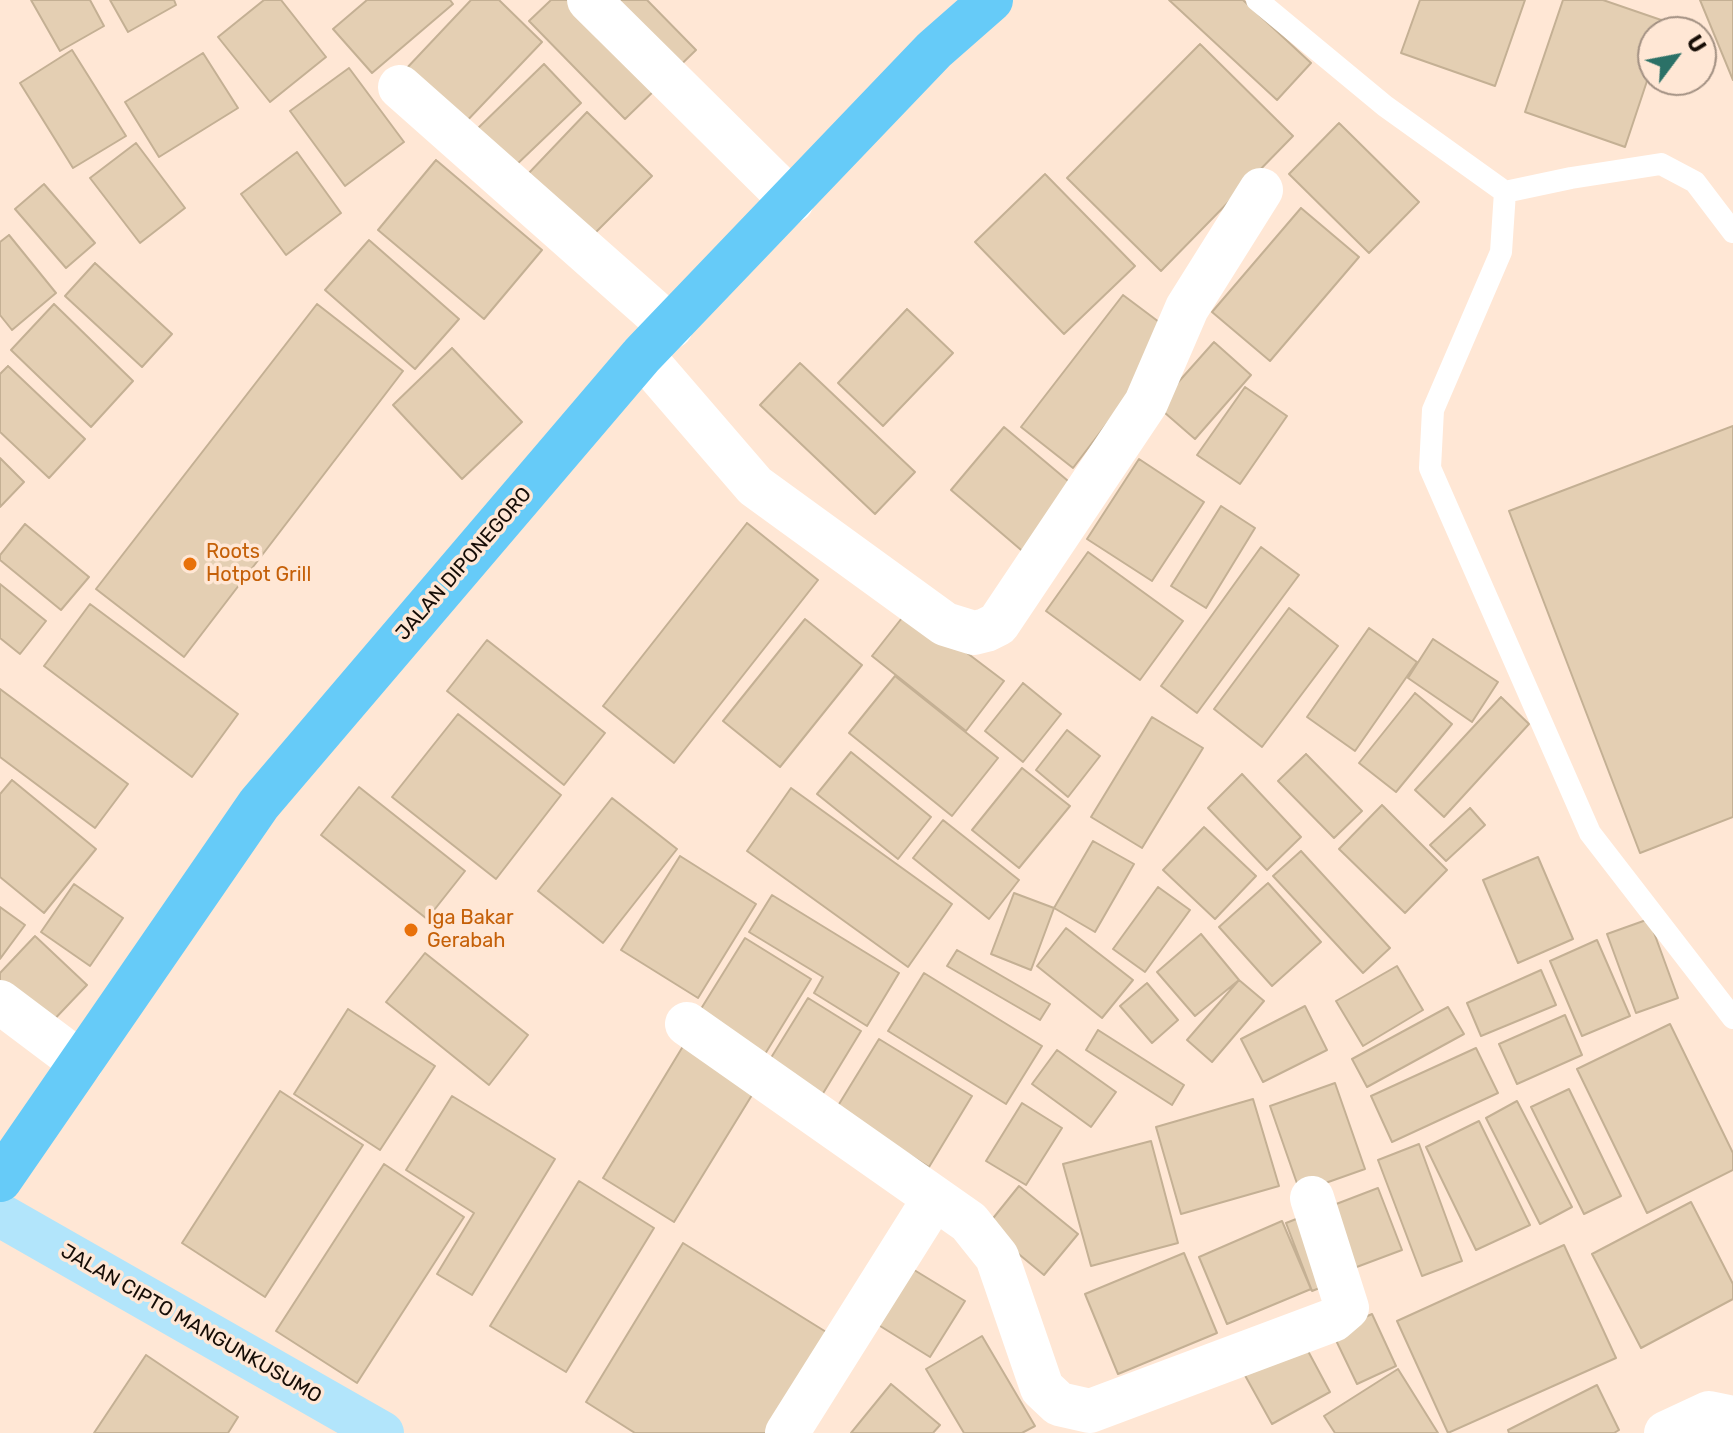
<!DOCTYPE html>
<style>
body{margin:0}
#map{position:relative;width:1733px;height:1433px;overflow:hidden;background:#ffe7d5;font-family:Rubik,sans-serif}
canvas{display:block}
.north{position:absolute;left:1637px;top:16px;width:80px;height:80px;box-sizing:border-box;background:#ffe7d5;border:2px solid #a29082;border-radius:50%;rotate:58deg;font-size:22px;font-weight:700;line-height:32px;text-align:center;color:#160d06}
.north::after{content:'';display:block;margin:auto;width:28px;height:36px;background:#2b7167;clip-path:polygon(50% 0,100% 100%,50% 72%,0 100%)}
</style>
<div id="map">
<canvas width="1733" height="1433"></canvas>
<div class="north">U</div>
</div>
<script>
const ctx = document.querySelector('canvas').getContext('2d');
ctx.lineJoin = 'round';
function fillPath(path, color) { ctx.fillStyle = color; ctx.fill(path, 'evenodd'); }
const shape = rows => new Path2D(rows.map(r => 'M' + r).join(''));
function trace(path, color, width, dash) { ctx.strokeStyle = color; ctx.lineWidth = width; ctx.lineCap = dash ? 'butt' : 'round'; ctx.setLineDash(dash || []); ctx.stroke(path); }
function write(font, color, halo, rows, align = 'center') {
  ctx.font = font + ' Rubik,sans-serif'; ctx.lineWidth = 7; ctx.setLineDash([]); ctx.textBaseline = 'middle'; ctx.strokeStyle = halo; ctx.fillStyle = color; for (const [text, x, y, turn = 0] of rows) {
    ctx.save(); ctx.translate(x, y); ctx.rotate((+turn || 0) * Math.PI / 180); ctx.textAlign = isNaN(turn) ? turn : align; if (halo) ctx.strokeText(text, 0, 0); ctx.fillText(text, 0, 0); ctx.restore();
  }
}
const building = shape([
 [31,0,90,0,104,26,60,51,31,0],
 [110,0,174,0,176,5,128,32,110,0],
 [264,0,281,0,326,57,270,102,218,37,264,0],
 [367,0,450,0,453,4,372,73,333,29,367,0],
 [471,0,499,0,542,42,462,126,405,70,471,0],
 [551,0,647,0,696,50,625,119,529,21,551,0],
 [1169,0,1243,0,1311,63,1277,100,1169,0],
 [1420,0,1525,0,1495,86,1401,53,1420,0],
 [1563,0,1603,0,1667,22,1663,32,1653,32,1653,63,1625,147,1525,112,1563,0],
 [1700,0,1733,0,1733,80,1700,0],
 [1200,44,1293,136,1161,271,1067,178,1200,44],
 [72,50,126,136,73,168,20,83,72,50],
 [203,53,238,108,159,157,125,102,203,53],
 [544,64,581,103,513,168,476,130,544,64],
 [349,68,404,142,345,186,290,111,349,68],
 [587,112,652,176,591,237,527,175,587,112],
 [1339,123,1419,202,1369,253,1289,174,1339,123],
 [136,143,185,208,140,243,90,178,136,143],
 [297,152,341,213,286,255,241,194,297,152],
 [436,160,542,250,484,319,378,230,436,160],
 [1045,174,1135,266,1064,334,975,242,1045,174],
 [44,184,95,243,66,268,15,209,44,184],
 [1301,208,1359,257,1270,361,1212,312,1301,208],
 [9,235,56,293,12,330,0,315,0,242,9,235],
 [369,240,459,319,415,369,325,290,369,240],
 [95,263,172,334,142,367,65,296,95,263],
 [1123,295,1175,334,1073,468,1021,427,1123,295],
 [54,304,133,381,91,427,11,350,54,304],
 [317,304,403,371,184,657,96,589,317,304],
 [907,309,953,353,883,426,838,383,907,309],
 [1214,342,1251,375,1195,439,1157,406,1214,342],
 [452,348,522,422,462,479,393,405,452,348],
 [800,363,915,472,875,514,760,405,800,363],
 [8,366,85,439,49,478,0,432,0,374,8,366],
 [1245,387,1287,416,1240,484,1197,455,1245,387],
 [1733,426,1733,817,1640,853,1509,511,1733,426],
 [1004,427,1080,491,1027,555,951,490,1004,427],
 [0,458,24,482,0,507,0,458],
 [1139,459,1204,502,1152,581,1087,539,1139,459],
 [1221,506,1255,528,1206,608,1171,586,1221,506],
 [747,523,818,580,674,763,603,706,747,523],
 [25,524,89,577,61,610,0,560,0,555,25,524],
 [1261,547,1299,575,1197,713,1161,686,1261,547],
 [1088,552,1183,621,1140,680,1046,611,1088,552],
 [0,584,46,621,20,654,0,638,0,584],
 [90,604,238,714,192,777,44,666,90,604],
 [1289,608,1338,646,1262,747,1214,709,1289,608],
 [909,609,1004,681,966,731,872,656,909,609],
 [805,619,862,665,780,767,723,721,805,619],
 [1369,628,1417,662,1355,751,1307,717,1369,628],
 [1433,639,1498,682,1472,722,1408,678,1433,639],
 [487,640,605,733,564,785,447,691,487,640],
 [895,676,998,758,952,816,849,733,895,676],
 [1023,683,1061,714,1023,762,985,731,1023,683],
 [0,689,128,784,95,828,0,757,0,689],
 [1415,693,1452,724,1396,792,1359,763,1415,693],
 [1501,697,1529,724,1444,817,1415,790,1501,697],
 [458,714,561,795,496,879,392,797,458,714],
 [1152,717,1203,748,1142,848,1091,817,1152,717],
 [1067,730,1100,756,1068,797,1036,770,1067,730],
 [851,752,931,817,898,859,817,794,851,752],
 [1306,754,1362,811,1334,838,1278,781,1306,754],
 [1022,768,1070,806,1019,868,972,830,1022,768],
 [1242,774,1301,837,1267,870,1208,808,1242,774],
 [12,780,96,849,44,913,0,877,0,794,12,780],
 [359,787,465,871,427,919,321,835,359,787],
 [791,788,952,904,908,967,747,851,791,788],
 [612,798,677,849,603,943,538,891,612,798],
 [1382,805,1447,870,1405,913,1339,849,1382,805],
 [1470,808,1485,825,1446,861,1430,845,1470,808],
 [943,820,1019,880,989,919,913,858,943,820],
 [1204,827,1256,876,1215,919,1163,870,1204,827],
 [1093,841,1134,864,1095,932,1054,908,1093,841],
 [1301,851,1390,948,1363,973,1273,876,1301,851],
 [680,856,756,904,698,998,621,950,680,856],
 [1538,857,1573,939,1518,963,1483,880,1538,857],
 [1268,883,1321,942,1272,986,1219,927,1268,883],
 [74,884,123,918,90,966,41,932,74,884],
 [1158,887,1190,910,1145,972,1113,949,1158,887],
 [1014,893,1054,908,1031,970,991,954,1014,893],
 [772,895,899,973,867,1026,814,993,823,977,749,932,772,895],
 [0,907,25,925,0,959,0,907],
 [1649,919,1678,998,1636,1013,1607,934,1649,919],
 [1066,928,1133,980,1102,1018,1037,966,1066,928],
 [1201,934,1239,980,1195,1016,1157,972,1201,934],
 [35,936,87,985,47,1027,0,983,0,973,35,936],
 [745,938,811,979,765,1054,699,1012,745,938],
 [1597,940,1630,1016,1582,1036,1550,961,1597,940],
 [957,950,1050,1004,1040,1020,947,966,957,950],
 [425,953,528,1035,489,1085,386,1002,425,953],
 [1397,966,1423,1010,1363,1046,1336,1001,1397,966],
 [1541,970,1556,1005,1481,1036,1467,1003,1541,970],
 [924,973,1042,1046,1006,1104,888,1031,924,973],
 [1239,980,1264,1001,1212,1062,1187,1040,1239,980],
 [1147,983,1178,1020,1152,1043,1120,1006,1147,983],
 [808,998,861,1031,822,1095,769,1061,808,998],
 [1305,1006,1327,1050,1263,1082,1241,1039,1305,1006],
 [1448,1007,1464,1034,1367,1087,1352,1059,1448,1007],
 [348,1009,435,1066,380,1150,294,1094,348,1009],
 [1565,1015,1582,1055,1517,1084,1499,1044,1565,1015],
 [1670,1024,1733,1153,1733,1170,1647,1213,1577,1069,1670,1024],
 [1098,1030,1184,1085,1172,1105,1086,1050,1098,1030],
 [688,1038,760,1082,674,1222,603,1178,688,1038],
 [879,1039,972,1096,929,1167,836,1109,879,1039],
 [1476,1048,1498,1093,1392,1142,1371,1096,1476,1048],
 [1057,1050,1116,1092,1091,1127,1032,1084,1057,1050],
 [1335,1083,1365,1169,1300,1192,1270,1106,1335,1083],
 [1569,1089,1621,1196,1584,1214,1531,1107,1569,1089],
 [280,1091,363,1145,265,1297,182,1243,280,1091],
 [452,1096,555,1159,472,1295,437,1274,474,1213,406,1170,452,1096],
 [1253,1099,1279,1186,1181,1214,1156,1127,1253,1099],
 [1517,1101,1572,1207,1540,1224,1486,1118,1517,1101],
 [1022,1103,1062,1128,1026,1185,986,1161,1022,1103],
 [1479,1121,1530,1225,1476,1250,1426,1147,1479,1121],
 [1151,1141,1178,1243,1091,1266,1063,1164,1151,1141],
 [1419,1144,1462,1261,1422,1276,1378,1160,1419,1144],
 [384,1164,464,1217,357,1383,276,1331,384,1164],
 [579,1181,654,1228,566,1372,490,1326,579,1181],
 [1019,1186,1078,1234,1044,1275,986,1227,1019,1186],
 [1378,1188,1402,1250,1354,1268,1331,1206,1378,1188],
 [1691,1202,1733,1284,1733,1299,1641,1348,1592,1254,1691,1202],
 [1309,1214,1335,1282,1312,1291,1286,1223,1309,1214],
 [1282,1221,1311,1289,1227,1324,1199,1257,1282,1221],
 [683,1243,831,1335,771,1433,635,1433,586,1402,683,1243],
 [1564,1245,1616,1358,1448,1433,1397,1321,1564,1245],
 [1184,1253,1217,1333,1118,1374,1085,1294,1184,1253],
 [906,1265,965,1301,930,1357,872,1321,906,1265],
 [1372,1314,1396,1366,1357,1384,1332,1332,1372,1314],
 [982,1336,1035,1426,1022,1433,964,1433,926,1369,982,1336],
 [1301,1338,1330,1392,1272,1424,1242,1370,1301,1338],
 [146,1355,238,1417,228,1433,94,1433,146,1355],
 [1398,1369,1438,1433,1335,1433,1324,1416,1398,1369],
 [891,1384,940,1425,933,1433,851,1433,891,1384],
 [1597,1385,1619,1430,1614,1433,1509,1433,1508,1430,1597,1385]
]);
const lane = shape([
 [1257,0,1385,106,1505,192,1571,178,1661,164,1695,182,1733,232],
 [1505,192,1501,252,1433,410,1430,468,1590,833,1733,1018]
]);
const street = shape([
 [589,0,792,201],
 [400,87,671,327],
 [642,355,755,486,945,624,974,633,986,630,998,624,1146,403,1187,308,1261,190],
 [0,1002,81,1063],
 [687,1024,969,1222,997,1257,1042,1388,1059,1404,1090,1411,1333,1320,1347,1308,1312,1198],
 [787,1433,934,1199],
 [1666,1433,1709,1413,1733,1418]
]);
const secondary = shape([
 [0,1215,382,1433]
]);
const primary = shape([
 [0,1180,259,804,642,355,934,50,991,0]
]);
const markers = [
 [190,564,8,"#e8710a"],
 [411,930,8,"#e8710a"]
];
const foodNames = [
 ["Roots",206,552],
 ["Hotpot Grill",206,575],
 ["Iga Bakar",427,918],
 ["Gerabah",427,941]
];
const streetNames = [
 ["JALAN DIPONEGORO",464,564,-49],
 ["JALAN CIPTO MANGUNKUSUMO",191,1324,30]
];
fillPath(building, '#e4cfb3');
trace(building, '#c4b094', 2);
trace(lane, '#fff', 22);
trace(street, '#fff', 44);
trace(secondary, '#b2e5fb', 44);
trace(primary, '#66cbf8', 44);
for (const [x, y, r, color] of markers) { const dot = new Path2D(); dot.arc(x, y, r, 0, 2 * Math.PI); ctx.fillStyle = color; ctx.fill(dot); trace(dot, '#ffe7d5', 3); }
write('20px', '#c56008', '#ffe7d5', foodNames, 'left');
write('20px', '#160d06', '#ffe7d5', streetNames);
</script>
